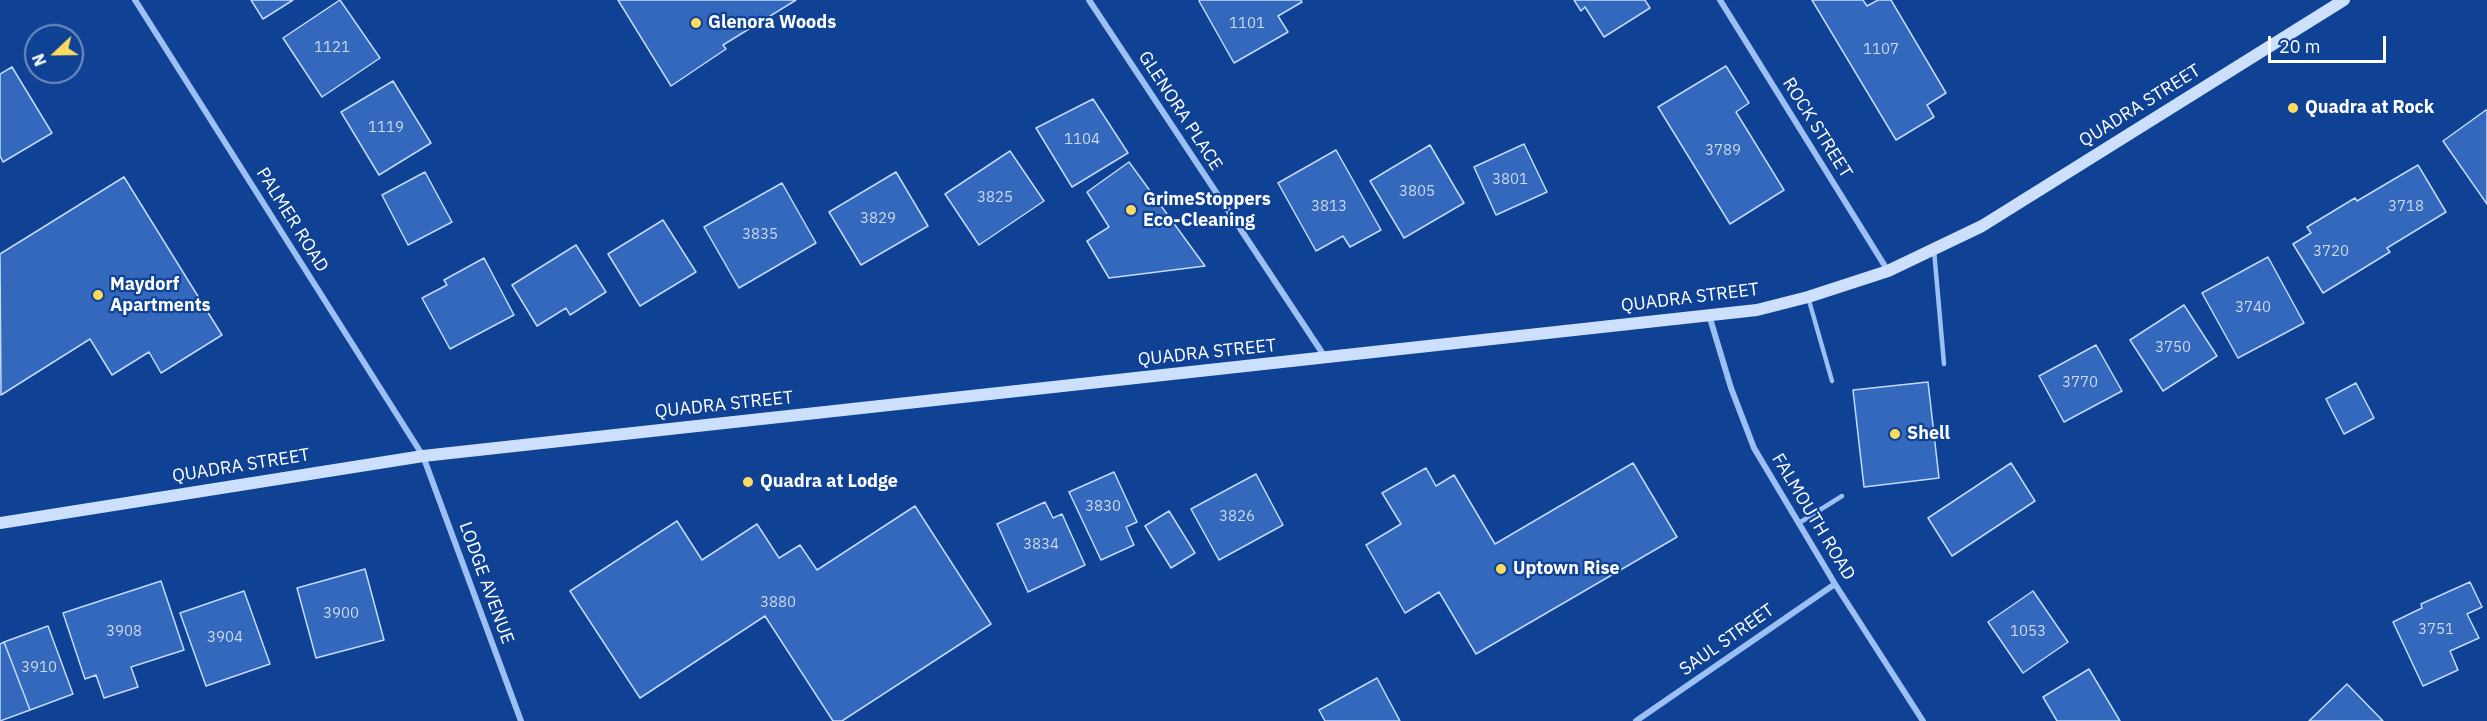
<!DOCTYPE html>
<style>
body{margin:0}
#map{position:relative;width:2487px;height:721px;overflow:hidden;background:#0f4294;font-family:"IBM Plex Sans",sans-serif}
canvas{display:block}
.north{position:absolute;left:24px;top:24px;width:60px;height:60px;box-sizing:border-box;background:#0f4294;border:2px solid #6f8ebf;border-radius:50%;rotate:248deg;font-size:16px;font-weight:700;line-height:24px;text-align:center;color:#fff}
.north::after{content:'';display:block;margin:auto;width:21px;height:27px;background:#ffda60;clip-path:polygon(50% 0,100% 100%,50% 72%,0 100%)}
.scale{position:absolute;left:2268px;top:36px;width:118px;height:27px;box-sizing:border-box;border:3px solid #fff;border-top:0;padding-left:8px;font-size:18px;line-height:21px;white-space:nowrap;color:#fff;-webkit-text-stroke:4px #0f4294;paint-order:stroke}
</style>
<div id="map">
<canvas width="2487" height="721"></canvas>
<div class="north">N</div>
<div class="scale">20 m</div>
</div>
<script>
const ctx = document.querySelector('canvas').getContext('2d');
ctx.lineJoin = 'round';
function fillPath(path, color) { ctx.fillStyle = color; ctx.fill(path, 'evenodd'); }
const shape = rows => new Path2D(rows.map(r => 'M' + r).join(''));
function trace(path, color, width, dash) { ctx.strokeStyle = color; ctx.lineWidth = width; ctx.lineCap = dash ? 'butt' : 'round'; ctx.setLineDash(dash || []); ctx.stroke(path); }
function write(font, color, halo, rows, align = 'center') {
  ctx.font = font + ' "IBM Plex Sans",sans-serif'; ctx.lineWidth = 4.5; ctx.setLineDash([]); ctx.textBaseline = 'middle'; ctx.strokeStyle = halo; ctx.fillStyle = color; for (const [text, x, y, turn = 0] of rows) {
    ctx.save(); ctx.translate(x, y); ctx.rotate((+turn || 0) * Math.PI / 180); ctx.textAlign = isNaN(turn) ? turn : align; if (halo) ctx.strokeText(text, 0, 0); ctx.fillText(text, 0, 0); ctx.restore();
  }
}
const building = shape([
 [251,0,293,0,263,19,251,0],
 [340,0,380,58,322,97,283,38,340,0],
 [618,0,796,0,723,45,726,49,671,86,618,0],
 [1200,0,1301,0,1302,2,1278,16,1288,32,1234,63,1199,1,1200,0],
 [1574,0,1645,0,1650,8,1604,37,1585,7,1581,11,1574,0],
 [1812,0,1863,0,1867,6,1878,0,1891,0,1946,93,1927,105,1934,117,1896,140,1812,0],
 [1726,66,1749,103,1736,112,1784,190,1730,224,1658,107,1726,66],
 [12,67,52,133,3,162,0,156,0,74,12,67],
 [393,81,431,143,379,175,341,112,393,81],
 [1093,99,1128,153,1072,187,1036,128,1093,99],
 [2486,110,2487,111,2487,204,2443,141,2486,110],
 [1524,144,1547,192,1496,215,1474,167,1524,144],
 [1430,145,1464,203,1404,238,1370,181,1430,145],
 [1336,150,1381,230,1350,247,1343,236,1316,251,1278,183,1336,150],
 [1010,151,1044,201,979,245,945,194,1010,151],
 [1129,162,1205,266,1109,278,1087,241,1109,227,1087,192,1129,162],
 [2418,165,2446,212,2387,248,2390,252,2323,293,2293,244,2311,233,2307,227,2355,198,2357,201,2418,165],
 [425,172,452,222,408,245,382,195,425,172],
 [896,172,928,226,861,265,829,212,896,172],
 [124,177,222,335,161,373,149,352,112,375,90,339,1,395,0,254,124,177],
 [782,183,816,243,739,288,704,227,782,183],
 [663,220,696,272,640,306,608,254,663,220],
 [576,245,606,292,570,315,566,308,537,326,512,285,576,245],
 [2268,257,2304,323,2238,358,2202,293,2268,257],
 [484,258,514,315,450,349,422,298,447,285,444,280,484,258],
 [2184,305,2217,356,2163,391,2130,340,2184,305],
 [2096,345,2122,391,2064,422,2039,376,2096,345],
 [1928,382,1939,478,1864,487,1853,390,1928,382],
 [2356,383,2374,418,2344,434,2326,399,2356,383],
 [1633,463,1677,537,1476,654,1439,592,1405,613,1366,545,1401,524,1382,493,1426,468,1436,486,1454,475,1495,544,1633,463],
 [2011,463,2035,501,1952,556,1928,518,2011,463],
 [1114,472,1137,522,1126,527,1134,545,1101,560,1069,492,1114,472],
 [1256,474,1283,525,1219,560,1191,509,1256,474],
 [1045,502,1053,518,1062,514,1085,565,1028,592,997,524,1045,502],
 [915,506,991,624,842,721,833,721,765,616,640,698,570,591,677,521,702,560,757,524,779,558,800,545,817,570,915,506],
 [1169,511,1195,553,1171,568,1145,526,1169,511],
 [365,569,384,640,316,658,297,588,365,569],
 [161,581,184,650,131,667,138,687,104,698,96,675,85,679,63,613,161,581],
 [2470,582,2482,607,2467,614,2479,638,2450,651,2458,670,2423,686,2393,622,2422,608,2421,604,2470,582],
 [244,591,270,664,206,686,180,613,244,591],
 [2033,591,2068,642,2023,673,1988,622,2033,591],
 [48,626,73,694,30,710,4,642,48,626],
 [4,642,30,710,0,721,0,644,4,642],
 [2089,669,2120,721,2057,721,2043,697,2089,669],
 [1377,678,1400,721,1325,721,1319,710,1377,678],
 [2347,684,2383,721,2309,721,2347,684]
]);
const lane = shape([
 [1934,250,1944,364],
 [1808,297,1832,381],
 [1799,523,1842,496]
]);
const street = shape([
 [135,0,423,456,521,721],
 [1089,0,1325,357],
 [1720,0,1888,271],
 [1709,315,1731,388,1754,448,1835,584,1923,721],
 [1636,721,1835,584]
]);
const secondary = shape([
 [0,523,423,456,1757,310,1808,297,1888,271,1982,226,2344,0]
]);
const markers = [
 [696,23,6,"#ffda60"],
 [2293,108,6,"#ffda60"],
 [1131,210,6,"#ffda60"],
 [98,295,6,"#ffda60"],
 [1895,434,6,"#ffda60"],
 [748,482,6,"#ffda60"],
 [1501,569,6,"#ffda60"]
];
const numberNames = [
 ["1101",1247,24],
 ["1121",332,48],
 ["1107",1881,50],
 ["1119",386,128],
 ["1104",1082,140],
 ["3789",1723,151],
 ["3801",1510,180],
 ["3805",1417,192],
 ["3825",995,198],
 ["3813",1329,207],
 ["3718",2406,207],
 ["3829",878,219],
 ["3835",760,235],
 ["3720",2331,252],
 ["3740",2253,308],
 ["3750",2173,348],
 ["3770",2080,383],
 ["3830",1103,507],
 ["3826",1237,517],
 ["3834",1041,545],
 ["3880",778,603],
 ["3900",341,614],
 ["3751",2436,630],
 ["3908",124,632],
 ["1053",2028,632],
 ["3904",225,638],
 ["3910",39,668]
];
const poiNames = [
 ["Glenora Woods",708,23],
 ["Quadra at Rock",2305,108],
 ["GrimeStoppers",1143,200],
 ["Eco-Cleaning",1143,221],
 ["Maydorf",110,285],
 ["Apartments",110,306],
 ["Shell",1907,434],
 ["Quadra at Lodge",760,482],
 ["Uptown Rise",1513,569]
];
const streetNames = [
 ["QUADRA STREET",2140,106,-32],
 ["GLENORA PLACE",1180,111,57],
 ["ROCK STREET",1817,128,58],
 ["PALMER ROAD",292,220,58],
 ["QUADRA STREET",1690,298,-7],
 ["QUADRA STREET",1207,353,-6],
 ["QUADRA STREET",724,405,-6],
 ["QUADRA STREET",241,466,-9],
 ["FALMOUTH ROAD",1813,517,59],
 ["LODGE AVENUE",486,583,70],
 ["SAUL STREET",1727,640,-35]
];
fillPath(building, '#3368bc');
trace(building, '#c4dbfe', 1.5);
trace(lane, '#9cbff4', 4.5);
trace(street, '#9cbff4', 6);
trace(secondary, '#ccdffd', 12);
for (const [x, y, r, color] of markers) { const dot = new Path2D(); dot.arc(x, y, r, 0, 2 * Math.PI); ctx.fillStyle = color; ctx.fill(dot); trace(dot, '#0f4294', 2); }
write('15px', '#ccd9ee', null, numberNames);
write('bold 18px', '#fff', '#0f4294', poiNames, 'left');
write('18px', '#fff', '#0f4294', streetNames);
</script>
